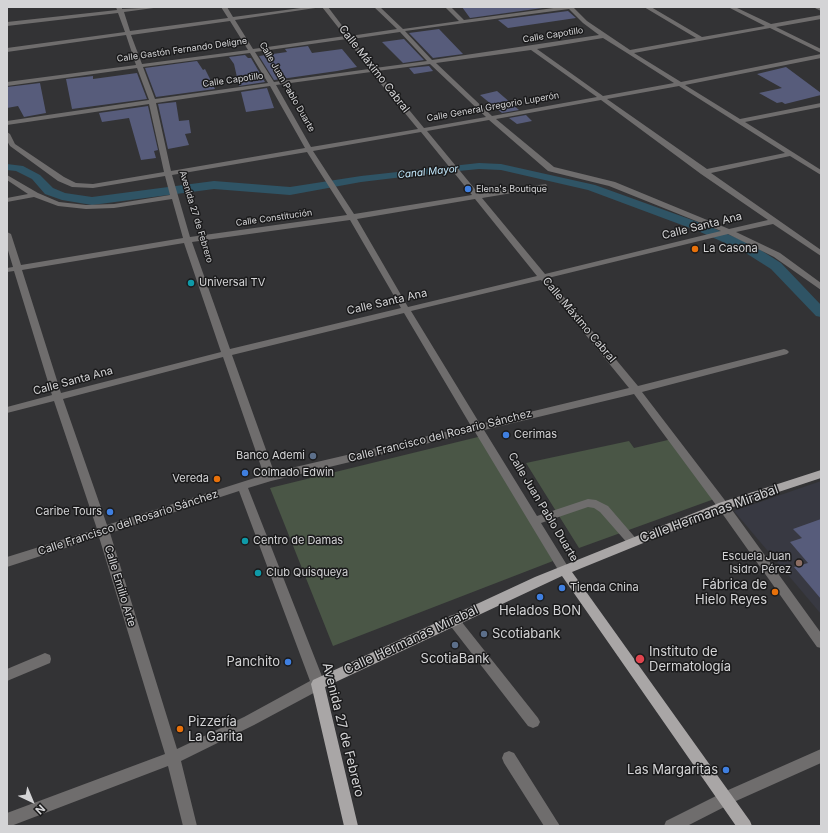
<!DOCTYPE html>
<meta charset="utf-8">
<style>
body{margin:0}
#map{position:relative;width:828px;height:833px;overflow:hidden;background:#333335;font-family:Inter,sans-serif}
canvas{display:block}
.frame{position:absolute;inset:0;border:8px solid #d4d4d6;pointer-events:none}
.north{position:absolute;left:12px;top:781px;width:40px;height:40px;-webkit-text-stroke:3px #1b1b1c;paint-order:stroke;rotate:136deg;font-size:11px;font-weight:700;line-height:16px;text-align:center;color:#d4d4d6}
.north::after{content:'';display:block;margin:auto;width:14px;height:18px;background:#d4d4d6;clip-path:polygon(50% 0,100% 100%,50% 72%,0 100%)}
</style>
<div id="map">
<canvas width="828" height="833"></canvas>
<div class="frame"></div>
<div class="north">N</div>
</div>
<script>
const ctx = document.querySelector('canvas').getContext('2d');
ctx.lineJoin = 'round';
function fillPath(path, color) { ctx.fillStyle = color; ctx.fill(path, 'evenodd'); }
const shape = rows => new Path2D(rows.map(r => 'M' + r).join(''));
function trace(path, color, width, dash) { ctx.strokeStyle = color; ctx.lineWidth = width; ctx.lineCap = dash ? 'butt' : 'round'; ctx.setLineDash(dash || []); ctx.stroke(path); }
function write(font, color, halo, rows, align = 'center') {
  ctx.font = font + ' Inter,sans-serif'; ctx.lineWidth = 3; ctx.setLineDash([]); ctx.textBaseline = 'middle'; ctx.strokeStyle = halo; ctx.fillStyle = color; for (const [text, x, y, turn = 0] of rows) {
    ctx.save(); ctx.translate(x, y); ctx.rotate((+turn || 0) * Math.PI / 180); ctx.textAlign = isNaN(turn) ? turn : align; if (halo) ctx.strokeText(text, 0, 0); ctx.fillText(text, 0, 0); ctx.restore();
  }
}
const built = shape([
 [821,481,821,614,734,511]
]);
const green = shape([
 [482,436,553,561,333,646,270,488],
 [672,439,717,498,579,548,526,463,629,441,634,448]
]);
const canal = shape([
 [479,163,501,164,595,185,706,225,751,244,781,263,821,305,821,317,816,316,771,269,741,250,698,231,588,190,501,170,479,169,428,174,361,182,290,195,214,189,92,205,62,200,45,194,32,179,16,171,7,170,7,164,23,166,40,175,53,188,65,193,92,197,214,181,290,187,361,176,479,163]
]);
const building = shape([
 [462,7,550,7,470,18],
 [568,11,576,18,508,28,498,20],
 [439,29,463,54,433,58,409,33],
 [404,39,424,60,403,63,382,42],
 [308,46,312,53,342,49,357,67,337,71,274,80,259,56,287,52,285,49],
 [245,55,248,58,251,58,265,82,239,86,234,64,229,57],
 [197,61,203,70,205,69,215,89,156,97,145,68],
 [429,66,433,71,414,74,409,68],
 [786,67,821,93,821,95,785,104,782,102,777,103,759,93,782,88,757,74],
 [137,73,147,99,72,109,66,79,93,76,93,79],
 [40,83,46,113,24,117,18,106,7,108,7,87],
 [267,88,274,108,246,112,241,92],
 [497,91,519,110,502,113,480,95],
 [176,102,179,121,189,120,191,133,185,134,189,145,168,149,158,104],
 [148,106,158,150,154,151,156,158,141,160,129,118,102,122,99,113],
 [526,115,532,121,517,124,509,118],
 [821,519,821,599,794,567,808,563,790,542,802,538,793,529]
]);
const minor = shape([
 [116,7,122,7,122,9,161,7,124,12,130,31,228,18,221,7,227,7,233,17,308,7,328,7,350,36,397,29,374,7,380,7,403,29,459,21,445,7,451,7,464,20,561,7,576,7,574,8,587,21,630,50,696,38,644,7,651,7,702,37,765,26,728,7,735,7,771,24,821,15,821,19,776,27,821,49,821,53,770,28,634,53,681,82,821,54,821,58,685,85,740,119,821,103,821,107,745,122,821,170,821,175,790,156,711,173,821,250,821,256,773,224,736,232,780,253,821,283,821,290,774,257,728,234,548,278,638,386,784,349,787,350,789,352,787,354,642,392,727,503,821,633,821,648,817,647,719,509,634,394,484,430,537,516,588,499,596,500,608,506,639,542,637,545,633,546,629,545,600,512,594,508,588,507,541,523,570,570,568,573,564,575,560,573,475,432,271,481,248,488,325,684,323,688,254,725,181,761,197,826,183,826,168,766,11,826,7,826,7,813,165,754,99,537,7,567,7,557,97,529,54,401,7,413,7,407,52,395,14,271,7,272,7,268,13,267,7,247,7,232,11,234,21,265,183,238,172,199,114,208,86,209,58,206,34,197,7,202,7,198,28,194,7,180,7,175,38,193,59,202,86,205,114,204,170,195,165,176,93,188,72,187,58,181,10,146,7,141,7,132,10,134,15,144,64,177,76,183,93,184,164,172,149,104,7,125,7,121,149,100,137,68,7,86,7,82,136,65,126,35,7,52,7,48,125,32,118,13,7,26,7,22,117,10,116,7],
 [322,7,345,36,253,49,235,20,322,7],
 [569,9,583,23,599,35,432,60,405,31,569,9],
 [230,21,248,50,142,64,131,35,230,21],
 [400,32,427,61,375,68,352,39,400,32],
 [603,38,627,53,674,83,603,96,537,49,603,38],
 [347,39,369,69,274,82,255,52,347,39],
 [531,50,597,97,492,116,436,63,531,50],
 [250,53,268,83,155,99,143,67,250,53],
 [430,64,486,117,424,128,377,71,430,64],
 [371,72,418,129,311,147,276,85,371,72],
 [270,86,305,148,171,171,156,103,270,86],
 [679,86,785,153,707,169,607,99,679,86],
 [601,100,701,174,768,220,729,229,615,182,554,167,496,119,601,100],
 [489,120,548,171,609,186,721,231,545,274,482,198,543,188,547,186,546,184,479,194,427,131,489,120],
 [421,132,472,195,354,214,313,151,421,132],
 [307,152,347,215,190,237,172,175,307,152],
 [475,199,537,276,408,307,357,219,475,199],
 [350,220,401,308,230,349,192,242,350,220],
 [184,243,221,352,61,393,22,270,184,243],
 [541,280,629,388,480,424,411,311,541,280],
 [404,313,471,426,274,472,232,355,404,313],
 [223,357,264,475,107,525,63,399,223,357],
 [239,491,310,681,244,717,177,749,110,533,239,491],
 [814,7,821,7,821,11,815,8,814,7],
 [453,615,457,616,538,718,540,722,538,726,533,728,528,726,449,624,447,620,449,616,453,615],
 [45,653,50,655,51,659,50,663,7,681,7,669,45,653],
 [821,749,821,763,736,801,687,826,664,826,666,821,726,791,821,749],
 [509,751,514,753,560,826,544,826,504,763,502,758,504,753,509,751]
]);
const major = shape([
 [821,470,821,478,727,509,572,572,750,821,752,826,736,826,562,576,325,687,358,826,344,826,311,684,313,680,535,577,719,503,821,470]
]);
const markers = [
 [468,189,4,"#3f7fe0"],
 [695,249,4,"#e8710a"],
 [191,283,4,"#0f9aa8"],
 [506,435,4,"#3f7fe0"],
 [313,456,4,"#5c6f8a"],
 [245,473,4,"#3f7fe0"],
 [217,479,4,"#e8710a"],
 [110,512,4,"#3f7fe0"],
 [245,541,4,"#0f9aa8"],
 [799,563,4,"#8d6e63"],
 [258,573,4,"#0f9aa8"],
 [562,588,4,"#3f7fe0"],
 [775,592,4,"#e8710a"],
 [540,597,4,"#3f7fe0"],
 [484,634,4,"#5c6f8a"],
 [455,645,4,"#5c6f8a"],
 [640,659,5,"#e0444e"],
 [288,662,4,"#3f7fe0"],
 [180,729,4,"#e8710a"],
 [726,770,4,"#3f7fe0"]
];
const farStreetnames = [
 ["Calle Capotillo",553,35,-9],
 ["Calle Gastón Fernando Deligne",182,50,-8],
 ["Calle Capotillo",233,80,-8],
 ["Calle Juan Pablo Duarte",287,87,60],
 ["Calle General Gregorio Luperón",493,107,-10],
 ["Avenida 27 de Febrero",196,217,73],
 ["Calle Constitución",274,218,-8]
];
const farPoinames = [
 ["Elena's Boutique",476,189]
];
const farWaternames = [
 ["Canal Mayor",428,172,-6]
];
const streetNames = [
 ["Calle Máximo Cabral",374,69,52],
 ["Calle Santa Ana",702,226,-14],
 ["Calle Santa Ana",387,302,-13],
 ["Calle Máximo Cabral",579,320,50],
 ["Calle Santa Ana",73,381,-15],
 ["Calle Francisco del Rosario Sánchez",440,436,-14],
 ["Calle Juan Pablo Duarte",543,507,59],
 ["Calle Francisco del Rosario Sánchez",128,523,-18],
 ["Calle Emilio Arte",120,586,73]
];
const poiNames = [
 ["La Casona",703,249],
 ["Universal TV",199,283],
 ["Cerimas",514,435],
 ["Banco Ademi",305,456,"right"],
 ["Colmado Edwin",253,473],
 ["Vereda",209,479,"right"],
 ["Caribe Tours",102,512,"right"],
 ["Centro de Damas",253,541],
 ["Escuela Juan",791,557,"right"],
 ["Isidro Pérez",791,570,"right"],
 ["Club Quisqueya",266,573],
 ["Tienda China",570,588]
];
const nearStreetnames = [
 ["Calle Hermanas Mirabal",709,514,-20],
 ["Calle Hermanas Mirabal",411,640,-25],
 ["Avenida 27 de Febrero",343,730,76]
];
const nearPoinames = [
 ["Fábrica de",767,585],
 ["Hielo Reyes",767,600],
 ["Helados BON",540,611,"center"],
 ["Scotiabank",492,634,"left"],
 ["Instituto de",649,652,"left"],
 ["Dermatología",649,667,"left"],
 ["ScotiaBank",455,659,"center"],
 ["Panchito",280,662],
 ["Pizzería",188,722,"left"],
 ["La Garita",188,737,"left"],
 ["Las Margaritas",718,770]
];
fillPath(built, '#383942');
fillPath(green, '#4a5646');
fillPath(canal, '#2f5465');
fillPath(building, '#575c7b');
fillPath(minor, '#6f6d6d');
fillPath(major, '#a9a6a6');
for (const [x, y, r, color] of markers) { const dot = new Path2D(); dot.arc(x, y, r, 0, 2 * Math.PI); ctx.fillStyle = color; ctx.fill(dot); trace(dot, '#1b1b1c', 1.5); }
write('9px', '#d4d4d6', '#1b1b1c', farStreetnames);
write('9px', '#d4d4d6', '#1b1b1c', farPoinames, 'left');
write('italic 10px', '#c4eafe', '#1b1b1c', farWaternames);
write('11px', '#d4d4d6', '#1b1b1c', streetNames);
write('11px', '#d4d4d6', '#1b1b1c', poiNames, 'left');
write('13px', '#d4d4d6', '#1b1b1c', nearStreetnames);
write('13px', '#d4d4d6', '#1b1b1c', nearPoinames, 'right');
</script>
